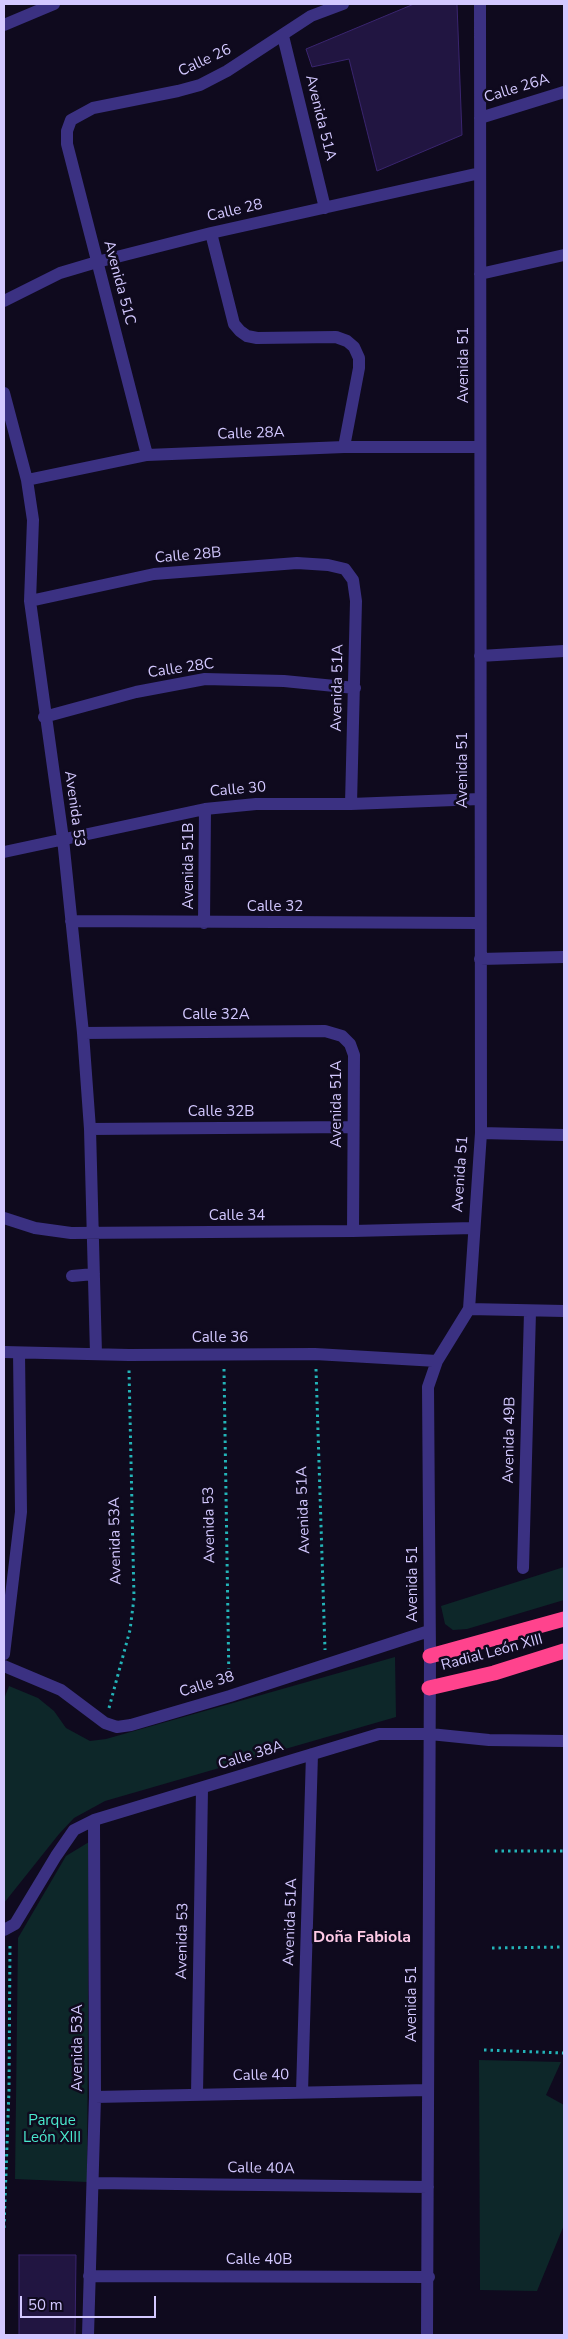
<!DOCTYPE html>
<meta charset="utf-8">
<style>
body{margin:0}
#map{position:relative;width:568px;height:2339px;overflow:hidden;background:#0f0a1e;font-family:"Nunito Sans",sans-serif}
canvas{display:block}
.frame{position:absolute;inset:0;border:5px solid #d3c8ff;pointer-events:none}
.scale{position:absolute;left:20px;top:2296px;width:136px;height:22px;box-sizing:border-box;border:2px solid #d3c8ff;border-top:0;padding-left:6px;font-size:15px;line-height:18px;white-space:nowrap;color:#d3c8ff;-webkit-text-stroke:4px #0f0a1e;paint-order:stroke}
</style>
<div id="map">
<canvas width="568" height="2339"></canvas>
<div class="frame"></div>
<div class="scale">50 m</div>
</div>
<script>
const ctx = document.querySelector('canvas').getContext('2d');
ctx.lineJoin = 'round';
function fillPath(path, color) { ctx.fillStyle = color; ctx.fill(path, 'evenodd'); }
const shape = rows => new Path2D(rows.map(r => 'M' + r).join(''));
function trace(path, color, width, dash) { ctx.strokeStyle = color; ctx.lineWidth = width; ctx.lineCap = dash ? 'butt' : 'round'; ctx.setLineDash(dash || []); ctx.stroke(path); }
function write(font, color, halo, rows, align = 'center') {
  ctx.font = font + ' "Nunito Sans",sans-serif'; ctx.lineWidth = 5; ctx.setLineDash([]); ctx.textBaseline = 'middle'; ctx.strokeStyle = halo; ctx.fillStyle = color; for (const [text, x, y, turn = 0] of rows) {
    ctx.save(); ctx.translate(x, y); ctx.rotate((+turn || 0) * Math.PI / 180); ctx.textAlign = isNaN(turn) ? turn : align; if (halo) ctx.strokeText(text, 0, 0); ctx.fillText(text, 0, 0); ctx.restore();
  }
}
const green = shape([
 [564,1567,564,1600,467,1629,453,1630,445,1624,441,1606],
 [395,1657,396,1717,105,1801,74,1818,59,1834,4,1903,4,1699,9,1686,38,1698,54,1711,66,1728,90,1741,106,1739],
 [89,1842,87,2182,15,2179,18,1938,66,1856],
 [479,2060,561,2062,546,2095,564,2105,564,2225,537,2291,480,2290]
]);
const building = shape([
 [414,4,457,4,462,135,377,171,349,59,312,67,306,49,414,4],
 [19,2255,76,2255,75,2335,19,2335,19,2255]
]);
const path = shape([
 [224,1369,229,1683],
 [316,1369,325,1650],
 [109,1708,130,1630,134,1598,129,1370],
 [495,1851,564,1851],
 [492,1948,564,1947],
 [484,2050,564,2053],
 [4,2228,9,2090,10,1943]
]);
const minor = shape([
 [4,25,54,4],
 [283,36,325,208],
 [480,118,564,92],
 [211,233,234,324,240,331,247,336,257,338,336,337,347,341,354,347,359,358,359,368,344,447],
 [480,274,564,255],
 [4,301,60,273,97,262,211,233,480,173],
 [4,393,27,480,33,520,30,601,63,839,83,1033,90,1129,96,1354],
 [147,455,67,144,67,131,71,120,93,108,178,91,200,85,227,71,311,16,343,4],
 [27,480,147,455,344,447,480,447],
 [30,601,154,574,297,563,328,565,345,569,353,580,356,601,351,804],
 [480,656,564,651],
 [44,717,136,692,205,679,284,681,355,688],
 [4,852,205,809,256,804,351,804,480,799],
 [71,921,479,923],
 [204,923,205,809],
 [480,959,564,957],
 [83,1033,325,1031,342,1036,350,1044,354,1055,353,1231],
 [90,1129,353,1127],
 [481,1133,564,1135],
 [4,1218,35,1228,71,1233,353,1231,473,1228],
 [72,1276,94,1274],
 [469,1309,564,1311],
 [4,1352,129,1355,315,1354,437,1361],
 [523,1568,530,1312],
 [4,1654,21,1512,19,1353],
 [4,1666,61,1690,105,1723,117,1727,131,1725,230,1696,429,1631],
 [4,1930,15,1924,56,1856,74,1830,94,1820,379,1734,430,1734,489,1740,564,1741],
 [302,2092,312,1754],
 [197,2094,202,1789],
 [95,2097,428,2090],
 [93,2183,428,2187],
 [89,2276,429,2277],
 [88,2335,95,2097,94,1820],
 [427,2335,430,1656,428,1387,437,1361,469,1309,481,1133,480,4]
]);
const highway = shape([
 [430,1656,564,1619],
 [429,1688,494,1673,564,1651]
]);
const streetNames = [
 ["Calle 26",205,61,-25],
 ["Calle 26A",517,89,-17],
 ["Avenida 51A",320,118,76],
 ["Calle 28",235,211,-13],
 ["Avenida 51C",119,283,75],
 ["Avenida 51",464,365,-90],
 ["Calle 28A",251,434,-2],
 ["Calle 28B",188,556,-5],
 ["Calle 28C",181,669,-8],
 ["Avenida 51A",338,688,-89],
 ["Avenida 51",463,770,-90],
 ["Calle 30",238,790,-5],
 ["Avenida 53",74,809,82],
 ["Avenida 51B",189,866,-90],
 ["Calle 32",275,907],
 ["Calle 32A",216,1015],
 ["Avenida 51A",337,1104,-90],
 ["Calle 32B",221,1112],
 ["Avenida 51",461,1174,-86],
 ["Calle 34",237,1216],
 ["Calle 36",220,1338],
 ["Avenida 49B",510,1440,-89],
 ["Avenida 51A",304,1510,-92],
 ["Avenida 53",210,1525,-91],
 ["Avenida 53A",116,1541,-91],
 ["Avenida 51",413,1584,-90],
 ["Radial León XIII",492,1653,-15],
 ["Calle 38",207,1685,-17],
 ["Calle 38A",251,1756,-17],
 ["Avenida 51A",291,1922,-88],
 ["Avenida 53",183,1941,-89],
 ["Avenida 51",412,2004,-90],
 ["Avenida 53A",78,2048,-90],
 ["Calle 40",261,2076,-1],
 ["Calle 40A",261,2169,1],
 ["Calle 40B",259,2260]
];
const parkNames = [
 ["Parque",52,2121],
 ["León XIII",52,2138]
];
const neighbourhoodNames = [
 ["Doña Fabiola",362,1938]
];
fillPath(green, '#0d2729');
fillPath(building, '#211541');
trace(building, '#3a256f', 1);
trace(path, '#23b4b8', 3, [2.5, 4]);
trace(minor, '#3b3182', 12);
trace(highway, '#ff438d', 15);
write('15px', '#d3c8ff', '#0f0a1e', streetNames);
write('15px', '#4ae9ce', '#0f0a1e', parkNames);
write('bold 16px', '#ffcae7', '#0f0a1e', neighbourhoodNames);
</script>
